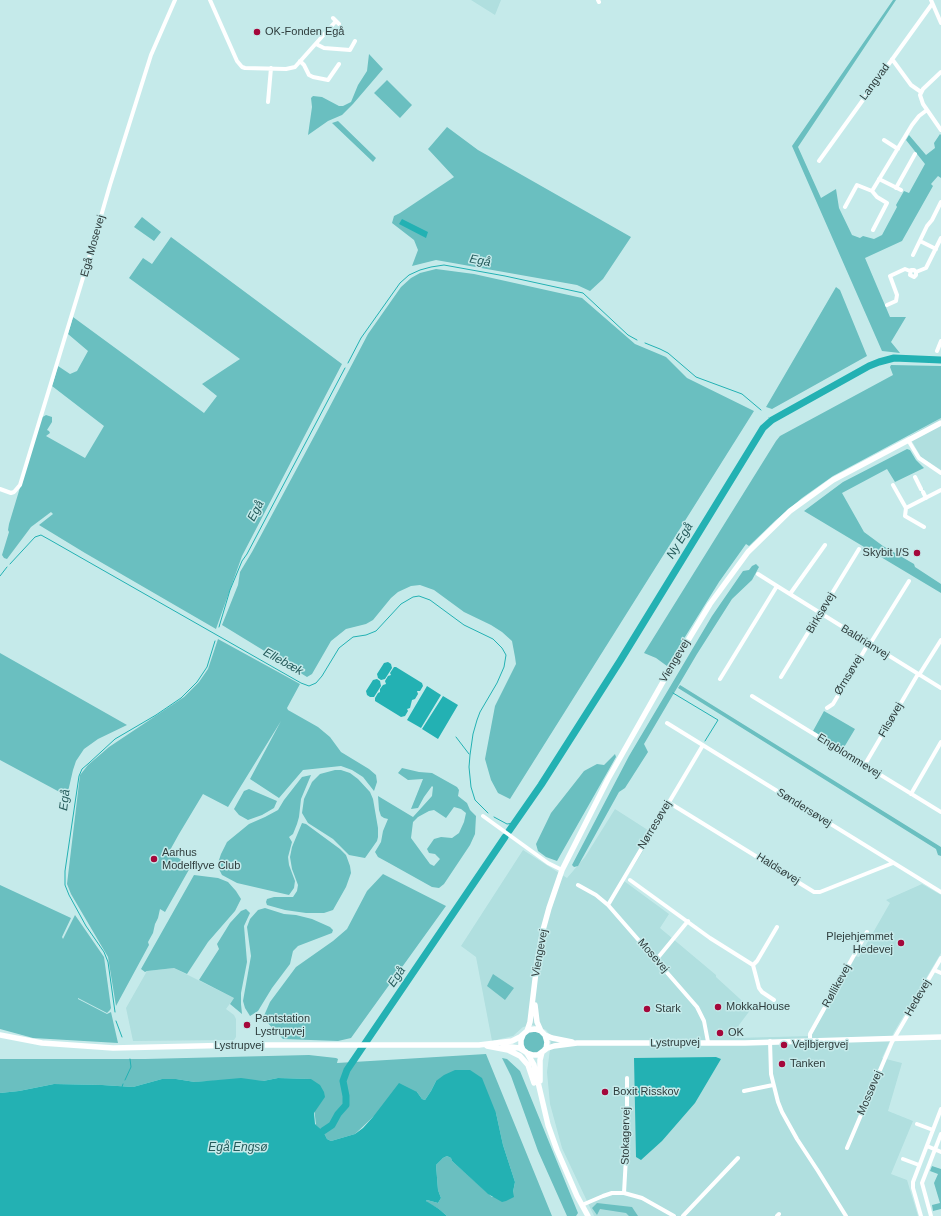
<!DOCTYPE html>
<meta charset="utf-8">
<style>
body{margin:0}
canvas{display:block;background:#c5eaea}
</style>
<canvas width="941" height="1216"></canvas>
<script>
const ctx = document.querySelector('canvas').getContext('2d');
ctx.lineJoin = 'round';
function fillPath(path, color) { ctx.fillStyle = color; ctx.fill(path, 'evenodd'); }
const shape = rows => new Path2D(rows.map(r => 'M' + r).join(''));
function trace(path, color, width, dash) { ctx.strokeStyle = color; ctx.lineWidth = width; ctx.lineCap = dash ? 'butt' : 'round'; ctx.setLineDash(dash || []); ctx.stroke(path); }
function write(font, color, halo, rows, align = 'center') {
  ctx.font = font + ' Helvetica,sans-serif'; ctx.lineWidth = 3; ctx.setLineDash([]); ctx.textBaseline = 'middle'; ctx.strokeStyle = halo; ctx.fillStyle = color; for (const [text, x, y, turn = 0] of rows) {
    ctx.save(); ctx.translate(x, y); ctx.rotate((+turn || 0) * Math.PI / 180); ctx.textAlign = isNaN(turn) ? turn : align; if (halo) ctx.strokeText(text, 0, 0); ctx.fillText(text, 0, 0); ctx.restore();
  }
}
const built = shape([
 [471,0,501,0,495,15],
 [941,418,941,470,921,457,909,436],
 [615,809,654,834,624,881,669,914,660,928,716,975,716,977,751,1009,739,1025,735,1038,811,1036,855,956,859,957,890,903,886,900,922,884,941,895,941,953,894,1032,882,1058,902,1063,888,1111,913,1121,891,1174,907,1180,918,1216,594,1216,562,1148,550,1104,547,1072,551,1042,550,1035,546,1030,533,1025,523,1027,513,1036,492,1041,476,957,461,946,523,850,567,878,585,857],
 [174,968,234,998,226,1009,234,1015,236,1019,236,1037,234,1040,133,1041,126,1008,147,971]
]);
const green = shape([
 [893,0,896,0,798,147,821,198,836,189,839,208,852,235,860,238,863,236,874,239,882,235,897,207,896,205,904,191,909,193,925,164,906,140,909,135,926,155,935,148,934,143,940,134,941,135,941,178,938,176,931,184,933,186,902,241,865,258,890,317,906,317,891,342,900,353,882,351,792,146],
 [369,54,383,69,353,104,342,115,328,121,308,135,312,107,311,98,313,96,322,97,339,106,343,106,351,102,358,85,367,71],
 [387,80,412,105,400,118,374,93],
 [338,121,376,158,373,162,332,123],
 [447,127,478,150,631,237,603,279,590,291,577,285,436,260,412,266,418,250,414,240,392,223,394,216,400,213,454,177,428,149],
 [142,217,161,232,154,241,134,227],
 [171,237,342,364,242,556,216,629,85,553,39,525,53,514,51,512,31,527,7,559,4,558,2,555,9,532,8,530,9,524,41,418,46,415,52,417,52,422,47,430,49,431,50,433,46,436,85,458,104,426,52,386,58,366,70,374,77,371,88,351,68,334,73,317,204,413,217,396,202,384,240,359,129,278,143,258,152,264],
 [436,269,474,274,582,298,635,344,666,357,687,378,754,411,510,799,498,793,491,780,485,759,495,706,516,664,515,657,512,641,502,632,491,625,464,612,434,590,420,585,411,586,398,592,391,598,373,620,366,624,346,629,331,641,312,674,307,677,222,625,238,585,240,572,252,552,317,431,368,334,401,287,411,278,420,273],
 [836,287,840,290,867,356,772,409,766,407],
 [891,365,941,366,941,418,833,476,802,498,776,520,749,546,746,544,719,582,667,666,656,658,644,653,776,441,780,436,893,375,890,367],
 [907,449,910,450,916,460,924,468,895,482,887,469,842,493,864,532,883,546,914,564,915,567,941,584,941,593,804,511,843,482],
 [756,564,759,567,752,580,732,599,697,654,644,744,648,752,625,788,619,792,578,866,574,867,572,865,629,756,712,616,743,571,749,570,752,566],
 [218,639,300,684,287,708,288,710,318,727,330,737,341,752,369,769,376,775,377,782,374,791,363,777,352,770,341,766,303,770,279,798,250,779,281,721,228,807,203,794,179,834,169,852,191,866,165,912,160,909,158,918,155,924,153,933,148,942,149,945,116,1006,108,957,71,894,67,884,80,775,88,765,109,747,184,697,199,682,208,669],
 [0,653,127,725,98,739,84,749,76,761,73,770,67,796,0,760],
 [680,685,941,847,941,856,938,855,936,849,678,688],
 [824,711,855,729,843,749,813,731],
 [615,754,616,757,557,861,546,857,538,851,536,844,551,813,584,771,597,764,604,765],
 [402,768,419,772,432,773,457,787,459,790,458,796,467,803,470,810,476,816,475,834,470,845,444,884,439,888,432,887,389,863,378,857,375,852,381,842,383,831,388,819,384,818,381,816,379,810,378,796,413,817,432,796,433,787,432,786,424,797,418,808,411,809,423,779,408,780,398,773],
 [454,807,461,809,466,813,464,822,459,833,452,838,441,837,434,839,427,849,429,853,435,854,440,859,434,866,430,864,411,838,413,822,418,817,429,811,434,810,446,818],
 [335,770,341,770,350,773,358,779,370,792,373,799,378,828,378,837,377,841,365,858,349,855,333,839,308,823,302,813,304,799,312,782,320,774],
 [311,775,301,799,299,817,297,824,293,834,289,837,292,842,288,857,289,865,295,881,294,888,289,895,237,883,222,875,219,869,218,863,221,854,227,842,249,824,265,817,278,810,284,800,302,777],
 [249,789,277,801,274,808,262,815,248,820,239,815,234,809,244,791],
 [302,823,306,824,340,849,346,855,350,866,351,873,346,887,333,910,324,913,306,913,285,910,267,905,266,902,267,899,274,897,293,897,297,891,298,885,292,869,290,857,292,847],
 [383,874,446,906,351,1038,338,1041,283,1039,263,1018,270,1002,296,967,333,941,347,929,367,891],
 [194,875,218,878,228,882,236,891,241,899,235,911,208,942,187,974,174,968,147,971,145,972,141,969],
 [0,885,71,918,62,937,63,939,75,915,104,957,111,1008,110,1010,107,1013,78,998,78,999,107,1014,111,1012,118,1043,33,1038,0,1029],
 [265,908,284,914,296,915,312,919,330,927,333,930,332,933,298,946,293,951,290,964,272,988,258,1011,250,1016,245,1008,243,1001,251,956,247,927,250,919,258,910],
 [246,909,250,913,244,926,247,962,241,993,241,1004,242,1014,230,1004,234,998,199,980,219,949,217,944,230,923,241,911],
 [493,974,514,988,505,1000,487,986],
 '523 1042a11 11 0 1 1 22 0a11 11 0 1 1-22 0Z',
 [486,1054,552,1216,447,1216,439,1209,428,1203,426,1201,427,1200,438,1203,441,1198,438,1190,436,1165,443,1158,447,1156,451,1158,452,1161,492,1197,513,1192,515,1182,503,1145,496,1113,436,1081,431,1091,425,1100,422,1099,417,1092,373,1117,355,1134,331,1141,327,1139,323,1131,316,1125,311,1079,278,1078,263,1081,229,1080,195,1082,176,1079,162,1079,133,1087,102,1085,54,1084,19,1091,0,1093,0,1059,145,1059,309,1055,336,1058,338,1059,337,1063],
 [502,1058,507,1059,520,1071,578,1213,576,1216,567,1216,538,1151,511,1076],
 [932,1166,941,1169,941,1209,933,1211,932,1205,940,1203,934,1183,938,1174,930,1171],
 [597,1203,632,1207,638,1216,629,1216,626,1213,600,1209,597,1215,592,1208]
]);
const water = shape([
 [402,219,428,232,426,238,399,224],
 [388,662,391,664,392,668,385,679,381,680,378,678,377,674,384,663],
 [394,667,396,667,422,683,423,686,420,691,417,691,418,694,415,699,412,700,410,708,407,709,408,711,405,716,401,717,375,701,375,698,378,693,380,692,380,689,383,685,386,684,385,681,388,676,391,675,390,673],
 [377,679,380,681,381,686,374,697,370,697,367,695,366,691,373,680],
 [427,686,441,695,421,728,407,720],
 [443,696,458,705,438,739,422,729],
 [716,1057,721,1059,695,1103,662,1141,641,1160,636,1157,634,1058],
 [455,1070,470,1070,482,1078,496,1113,503,1145,515,1182,513,1192,514,1197,506,1201,502,1202,488,1194,452,1161,451,1158,447,1156,443,1158,436,1165,438,1190,441,1198,438,1203,427,1200,426,1201,439,1209,447,1216,0,1216,0,1093,19,1091,54,1084,102,1085,133,1087,162,1079,176,1079,195,1082,241,1078,263,1081,278,1078,311,1079,320,1085,324,1092,325,1097,314,1113,315,1124,323,1131,327,1139,331,1141,355,1134,363,1128,373,1117,399,1083,417,1092,422,1099,425,1100,431,1091,436,1081,444,1075]
]);
const stream = shape([
 [645,343,660,349,668,353,696,377,742,394,761,410],
 [348,363,361,338,400,283,409,275,420,270,431,267,444,265,505,276,583,293,628,335,637,340],
 [769,418,772,420],
 [10,564,35,537,41,535,50,540,301,683,309,686,316,683,322,676,339,648,353,637,366,635,376,631,401,604,413,597,419,596,430,600,464,625,493,639,502,648,506,655,504,667,497,683,480,712,477,720,473,734,470,755,469,767,471,787,475,800,488,813],
 [0,576,7,567],
 [219,627,230,590,242,561,247,554,345,368],
 [673,693,718,720,705,741],
 [456,737,469,754],
 [494,817,507,824,515,823],
 [115,1012,108,962,104,952,86,926,69,895,65,885,65,871,79,776,82,769,89,763,115,739,156,715,181,698,197,682,207,667,215,641],
 [116,1021,122,1037],
 [125,1080,131,1067,130,1059],
 [122,1087,123,1084]
]);
const river = shape([
 [509,831,541,785,620,661,763,428,772,420,869,366,879,362,894,358,941,360],
 [323,1131,332,1125,338,1114,346,1105,346,1096,343,1081,347,1070,505,837]
]);
const street = shape([
 [210,0,237,61,242,67,245,68,286,69,295,67,336,21],
 [598,0,599,2],
 [931,0,941,23],
 [333,18,339,24],
 [316,44,324,48,350,50,355,41],
 [892,59,911,85,921,92],
 [300,61,304,65,309,75,313,77,328,80,339,64],
 [941,72,923,89,920,95,923,104,941,130],
 [268,102,271,68],
 [884,140,898,149],
 [819,161,932,4],
 [879,179,901,190],
 [896,188,915,154],
 [872,191,912,125,919,116,927,110],
 [845,207,857,185,872,191,877,197,887,203,873,230],
 [920,241,936,249],
 [913,255,927,226,932,220,941,202],
 [916,272,914,270,911,270,910,275,914,277,916,275,916,272,926,268,941,238],
 [887,305,896,301,897,295,890,276,905,269,910,271],
 [937,351,941,341],
 [908,440,919,458,941,473],
 [915,477,921,489],
 [893,485,906,508,905,516,924,527],
 [0,489,11,493,14,492,20,485,86,268,110,185,151,55,175,0],
 [923,492,926,498],
 [906,508,941,490],
 [758,574,777,586],
 [790,594,825,545],
 [919,675,941,640],
 [781,677,859,549],
 [720,679,777,586,941,688],
 [752,696,941,812],
 [827,708,833,704,867,646,870,644,909,581],
 [667,723,941,892],
 [864,766,918,674],
 [911,794,941,742],
 [668,802,814,892,820,892,893,863],
 [483,816,548,863,562,870],
 [630,880,710,938,753,965],
 [578,885,596,895,608,905,697,1007,704,1021,708,1042],
 [608,905,703,745],
 [656,960,688,921],
 [934,970,941,973],
 [774,1000,762,992,759,988,753,965,757,961,777,927],
 [810,1040,810,1034,867,932],
 [770,1041,771,1074,778,1102,782,1112,797,1139,818,1171,846,1216],
 [744,1091,773,1085],
 [917,1124,933,1130],
 [927,1146,941,1152],
 [847,1148,892,1042,941,958],
 [903,1159,919,1165],
 [624,1193,627,1139,627,1078],
 [582,1205,603,1196,612,1193,624,1193,642,1198,674,1216],
 [683,1216,738,1158],
 [777,1216,779,1214],
 [921,1216,913,1188,913,1182,941,1109],
 [931,1216,922,1183,941,1134]
]);
const secondary = shape([
 [535,1005,537,1022,541,1031],
 [527,1031,530,1022,537,963,543,930,549,908,562,870,608,779,664,680,710,604,748,552,790,511,833,480,941,423],
 [0,1035,42,1043,113,1048,240,1045,479,1045,512,1041,520,1037,528,1030,535,1029,541,1031,545,1035,547,1042,546,1049,538,1055,533,1055,527,1053,523,1050,521,1045,521,1040,523,1035],
 [545,1035,552,1038,572,1042],
 [487,1046,508,1050,520,1056,528,1065,534,1083],
 [503,1046,519,1048,524,1051],
 [545,1049,554,1046,577,1043,745,1043,941,1037],
 [527,1053,534,1065,548,1125,557,1150,577,1196,588,1216],
 [540,1081,540,1060,542,1052]
]);
const markers = [
 [257,32,4,"#a4083b"],
 [917,553,4,"#a4083b"],
 [154,859,4,"#a4083b"],
 [901,943,4,"#a4083b"],
 [718,1007,4,"#a4083b"],
 [647,1009,4,"#a4083b"],
 [247,1025,4,"#a4083b"],
 [720,1033,4,"#a4083b"],
 [784,1045,4,"#a4083b"],
 [782,1064,4,"#a4083b"],
 [605,1092,4,"#a4083b"]
];
const poiNames = [
 ["OK-Fonden Egå",265,32],
 ["Skybit I/S",909,553,"right"],
 ["Aarhus",162,853],
 ["Modelflyve Club",162,866],
 ["Plejehjemmet",893,937,"right"],
 ["Hedevej",893,950,"right"],
 ["MokkaHouse",726,1007],
 ["Stark",655,1009],
 ["Pantstation",255,1019],
 ["Lystrupvej",255,1032],
 ["OK",728,1033],
 ["Vejlbjergvej",792,1045],
 ["Tanken",790,1064],
 ["Boxit Risskov",613,1092]
];
const streetNames = [
 ["Langvad",875,82,-54],
 ["Egå Mosevej",93,246,-74],
 ["Birksøvej",821,613,-59],
 ["Baldrianvej",865,642,32],
 ["Viengevej",675,661,-59],
 ["Ørnsøvej",849,675,-59],
 ["Filsøvej",891,720,-60],
 ["Engblommevej",849,756,32],
 ["Søndersøvej",804,808,32],
 ["Nørresøvej",655,825,-59],
 ["Haldsøvej",778,869,32],
 ["Viengevej",540,953,-80],
 ["Mosevej",653,956,49],
 ["Røllikevej",837,986,-61],
 ["Hedevej",918,998,-60],
 ["Lystrupvej",675,1043,-1],
 ["Lystrupvej",239,1046],
 ["Mossøvej",870,1093,-67],
 ["Stokagervej",626,1136,-89]
];
const waterNames = [
 ["Egå",480,261,11],
 ["Egå",256,511,-62],
 ["Ny Egå",680,541,-59],
 ["Ellebæk",283,662,29],
 ["Egå",65,800,-83],
 ["Egå",397,977,-56],
 ["Egå Engsø",238,1148]
];
fillPath(built, '#b0dfdf');
fillPath(green, '#6abfc0');
fillPath(water, '#23b1b3');
trace(stream, '#23b1b3', 1);
trace(river, '#23b1b3', 7);
trace(street, '#fff', 4);
trace(secondary, '#fff', 5.5);
for (const [x, y, r, color] of markers) { const dot = new Path2D(); dot.arc(x, y, r, 0, 2 * Math.PI); ctx.fillStyle = color; ctx.fill(dot); trace(dot, '#c5eaea', 1.5); }
write('11px', '#2e3c3c', '#c5eaea', poiNames, 'left');
write('11px', '#2e3c3c', '#c5eaea', streetNames);
write('italic 12px', '#255b5b', '#c5eaea', waterNames);
</script>
